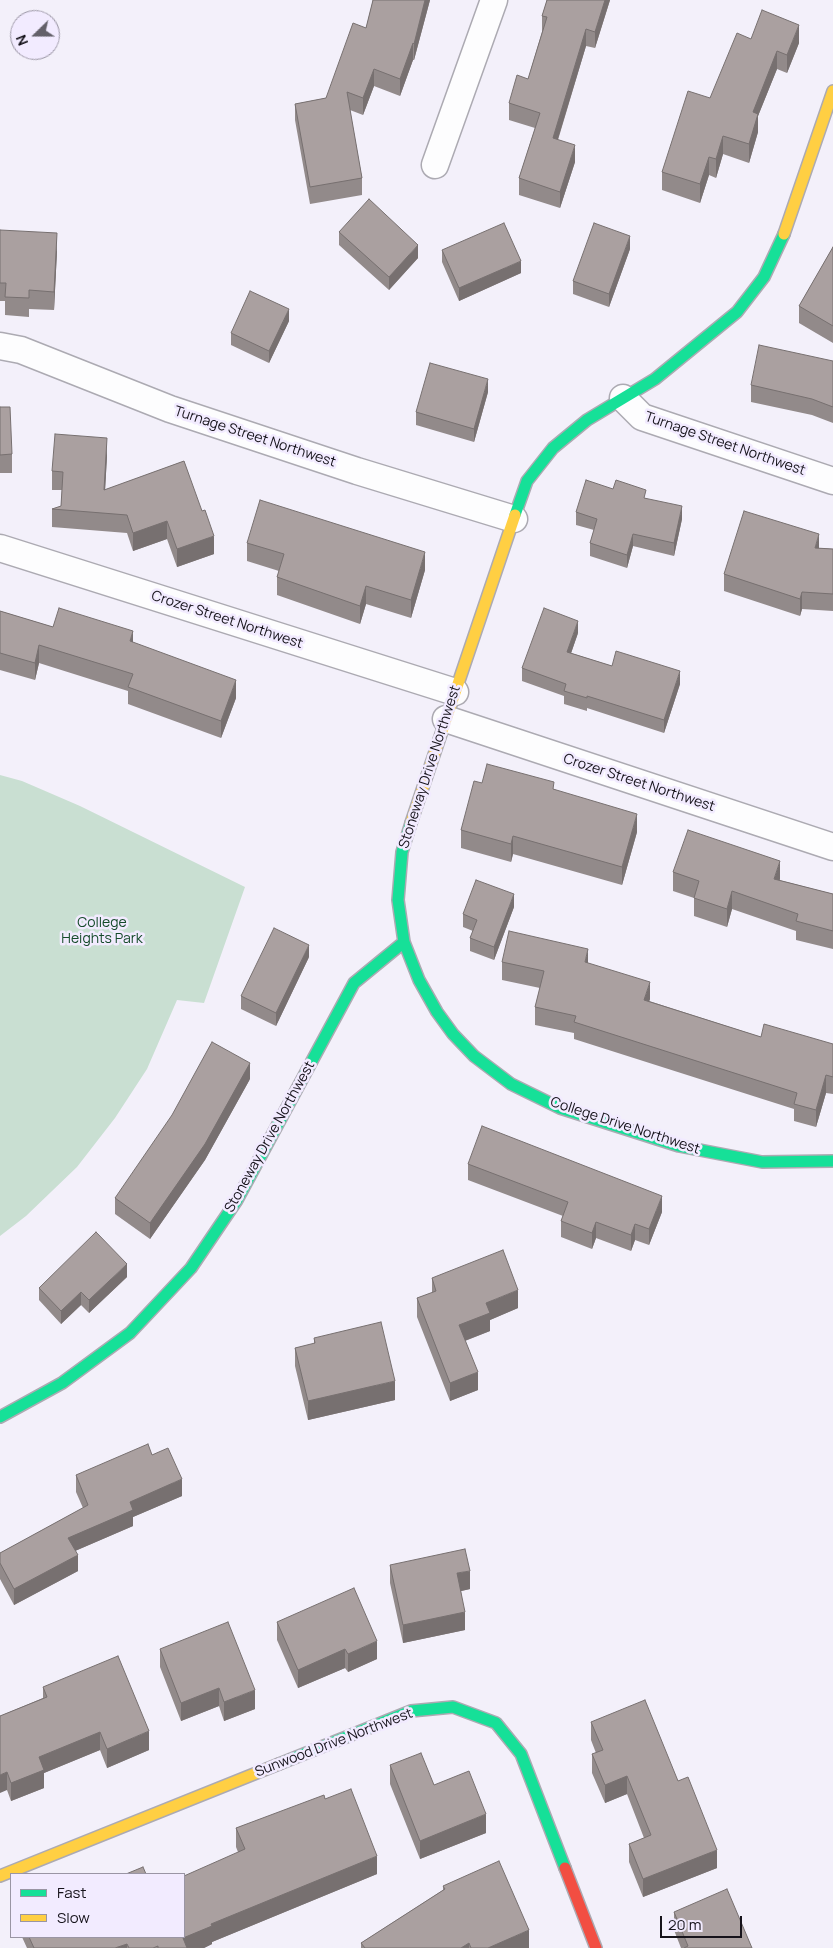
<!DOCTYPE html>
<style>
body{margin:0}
#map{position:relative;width:833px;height:1948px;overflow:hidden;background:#f3f0fa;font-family:Manrope,sans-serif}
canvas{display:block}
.legend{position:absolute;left:10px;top:1873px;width:175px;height:65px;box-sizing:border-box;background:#f2ebff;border:1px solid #9a95a4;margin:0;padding:6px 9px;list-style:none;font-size:15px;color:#16131b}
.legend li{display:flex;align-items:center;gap:10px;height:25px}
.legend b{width:25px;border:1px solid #9a95a4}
.north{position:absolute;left:10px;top:10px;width:50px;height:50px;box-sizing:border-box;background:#f2ebff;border:1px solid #9a95a4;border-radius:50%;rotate:248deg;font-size:14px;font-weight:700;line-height:20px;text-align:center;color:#16131b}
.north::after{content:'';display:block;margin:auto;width:18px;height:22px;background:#636069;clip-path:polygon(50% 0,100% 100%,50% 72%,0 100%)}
.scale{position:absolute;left:660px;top:1916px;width:82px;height:22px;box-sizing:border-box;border:2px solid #16131b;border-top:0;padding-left:6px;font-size:15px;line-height:18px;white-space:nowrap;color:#16131b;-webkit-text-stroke:4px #f2ebff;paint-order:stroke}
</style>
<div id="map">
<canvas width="833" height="1948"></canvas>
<ul class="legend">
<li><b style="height:6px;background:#16e098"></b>Fast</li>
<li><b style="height:6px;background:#ffcf43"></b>Slow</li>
</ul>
<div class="north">N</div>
<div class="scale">20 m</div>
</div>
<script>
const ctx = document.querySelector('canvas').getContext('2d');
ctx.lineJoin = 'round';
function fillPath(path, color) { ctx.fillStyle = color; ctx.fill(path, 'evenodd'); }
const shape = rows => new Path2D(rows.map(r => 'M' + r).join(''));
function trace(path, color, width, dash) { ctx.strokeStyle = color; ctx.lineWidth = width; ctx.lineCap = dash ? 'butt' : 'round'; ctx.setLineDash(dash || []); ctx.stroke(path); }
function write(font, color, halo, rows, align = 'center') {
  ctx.font = font + ' Manrope,sans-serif'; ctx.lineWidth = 5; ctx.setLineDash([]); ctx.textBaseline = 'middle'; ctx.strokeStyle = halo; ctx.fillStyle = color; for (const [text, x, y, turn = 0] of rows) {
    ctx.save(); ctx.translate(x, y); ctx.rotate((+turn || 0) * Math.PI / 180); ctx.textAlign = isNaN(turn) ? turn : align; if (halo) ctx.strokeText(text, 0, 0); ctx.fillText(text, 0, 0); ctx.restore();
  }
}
const green = shape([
 [0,775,22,781,80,806,245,887,204,1003,177,1000,147,1069,115,1118,77,1167,26,1216,0,1236]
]);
const street = shape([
 [435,165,494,0],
 [0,346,21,350,170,409,357,471,514,519],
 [623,398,642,417,833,481],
 [0,548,455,692],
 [446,719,833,847]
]);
const fast = shape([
 [515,515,527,481,553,448,587,420,655,379,737,312,764,277,784,234],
 [411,823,402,852,398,900,404,942,419,980,437,1012,453,1034,474,1056,511,1084,560,1108,679,1146,762,1162,833,1161],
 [0,1417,62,1383,130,1333,191,1268,237,1200,354,983,404,942],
 [279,1764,411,1711,453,1707,496,1723,521,1754,565,1868]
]);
const slow = shape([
 [784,234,833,91],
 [411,823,515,515],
 [0,1876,279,1764]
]);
const jam = shape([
 [565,1868,596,1948]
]);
const wall = shape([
 [373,0,430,0,414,60,413,60,400,96,374,86,363,115,350,110,362,178,362,195,310,204,295,120,295,104,326,98,366,28],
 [547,0,610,0,595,48,586,46,558,140,575,162,560,208,519,195,519,178,535,128,509,120,509,103,528,79,542,32,542,16],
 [751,39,799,43,787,73,777,69,758,116,758,132,749,163,723,154,716,178,709,175,700,203,662,190,662,172,710,98],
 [0,230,57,251,54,310,29,309,29,317,5,315,5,301,0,301],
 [339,232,418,258,389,290,339,245],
 [833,247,833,343,799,323,799,306],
 [630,249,609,307,573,294,573,281],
 [442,250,521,273,459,301,442,262],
 [289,321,269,363,231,345,231,333],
 [833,361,833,423,812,415,751,402,751,385],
 [488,392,474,442,416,425,416,412],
 [0,407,12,454,12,473,0,473],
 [107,456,105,490,184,461,214,554,177,567,167,539,133,551,127,533,52,527,52,509,61,506,62,490,52,490,52,471],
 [646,498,682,519,674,556,633,546,627,568,590,556,590,543,594,530,576,525,576,512],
 [247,543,425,570,411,618,366,604,360,624,277,595,277,577,279,571,247,561],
 [819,548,833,549,833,611,802,609,800,616,724,591,724,574],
 [0,611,53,627,133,643,236,698,221,738,128,704,128,691,39,663,35,680,0,670],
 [578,633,571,653,612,666,680,684,664,733,587,708,587,711,564,704,564,696,522,681,522,668],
 [482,783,554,789,637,832,622,885,513,854,511,862,461,848,461,830],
 [673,872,780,879,779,880,833,894,833,949,796,940,796,931,732,909,727,927,694,916,694,898,673,891],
 [514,907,494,960,470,951,470,938,473,931,463,927,463,914],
 [309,957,276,1026,241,1009,241,996],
 [502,962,588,963,650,999,649,1001,761,1037,833,1044,833,1094,826,1093,816,1127,794,1121,794,1109,574,1039,574,1033,535,1025,535,1007,540,988,502,980],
 [250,1079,205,1160,150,1239,115,1214,115,1198],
 [468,1164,662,1212,649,1245,635,1240,631,1251,596,1238,592,1249,561,1237,561,1221,563,1216,468,1180],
 [127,1277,89,1313,81,1305,61,1324,39,1300,39,1288],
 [432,1278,518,1308,490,1320,490,1331,465,1341,478,1390,450,1401,417,1317,417,1298,432,1293],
 [314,1338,395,1400,308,1420,295,1366,295,1348,314,1344],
 [152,1455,182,1496,133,1517,133,1526,75,1551,78,1571,14,1605,0,1579,0,1553,83,1508,76,1492,76,1475],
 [390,1565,470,1589,461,1591,465,1630,403,1643,390,1583],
 [277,1622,377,1659,348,1672,345,1668,298,1688,277,1640],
 [160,1649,255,1709,224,1721,219,1706,181,1721,160,1667],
 [43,1687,149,1750,107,1768,100,1750,44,1773,44,1788,11,1801,7,1790,0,1716,43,1698],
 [591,1722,678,1781,717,1868,643,1897,629,1862,629,1844,644,1838,627,1794,605,1803,592,1773,592,1754,596,1753,591,1740],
 [390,1765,434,1785,486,1833,420,1859,390,1784],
 [325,1799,377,1874,212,1942,212,1944,204,1948,27,1948,22,1937,184,1937,238,1852,236,1847,236,1828],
 [443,1886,529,1948,361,1948,361,1943,443,1890],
 [674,1912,752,1948,681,1948,674,1930]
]);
const shadedWall = shape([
 [425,0,430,0,414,60,414,44],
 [605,0,610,0,595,48,595,32],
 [799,25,799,43,787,73,787,55],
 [586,29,586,46,553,155,553,138],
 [413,43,413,60,400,96,400,79],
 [777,51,777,69,758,116,758,132,749,163,749,144,753,112],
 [374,69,374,86,363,115,363,98],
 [723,136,723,154,716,178,716,159],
 [575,145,575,162,560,208,560,192],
 [709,157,709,175,700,203,700,184],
 [57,233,57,251,54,310,54,292],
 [630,236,630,249,609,307,609,294],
 [418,245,418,258,389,290,389,277],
 [521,261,521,273,459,301,459,288],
 [289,309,289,321,269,363,269,351],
 [488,379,488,392,474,442,474,429],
 [107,438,107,456,104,509,104,490],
 [682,506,682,519,674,556,674,543],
 [167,521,167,539,133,551,133,533],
 [633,534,633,546,627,568,627,555],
 [819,534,819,551,815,548],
 [214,536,214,554,177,567,177,549],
 [425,552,425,570,411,618,411,600],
 [366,586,366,604,360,624,360,606],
 [802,592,802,609,800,616,800,599],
 [578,621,578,633,567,665,567,652],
 [133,631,133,648,130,641],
 [39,645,39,663,35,680,35,663],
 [680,671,680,684,664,733,664,720],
 [236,680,236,698,221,738,221,721],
 [637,814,637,832,622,885,622,867],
 [513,836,513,854,511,862,511,844],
 [780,861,780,879,774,897,774,879],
 [732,891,732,909,727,927,727,909],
 [514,894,514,907,494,960,494,947],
 [309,945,309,957,276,1026,276,1013],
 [588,949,588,966,585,962],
 [650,982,650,999,644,1017,644,1000],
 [250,1063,250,1079,205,1160,150,1239,150,1223],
 [826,1075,826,1093,816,1127,816,1110],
 [662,1196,662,1212,649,1245,649,1229],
 [596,1222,596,1238,592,1249,592,1233],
 [635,1224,635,1240,631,1251,631,1235],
 [127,1264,127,1277,89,1313,89,1300],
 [518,1290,518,1308,490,1320,490,1331,459,1343,459,1325,486,1303],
 [81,1292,81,1305,61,1324,61,1311],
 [478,1372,478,1390,450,1401,450,1383],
 [395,1381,395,1400,308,1420,308,1401],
 [182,1479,182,1496,133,1517,133,1526,68,1554,68,1538,130,1502],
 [78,1555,78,1571,14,1605,14,1589],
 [470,1571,470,1589,457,1592,457,1573],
 [465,1612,465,1630,403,1643,403,1625],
 [377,1641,377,1659,348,1672,348,1654],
 [345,1649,345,1668,298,1688,298,1670],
 [219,1688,219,1706,181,1721,181,1703],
 [255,1690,255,1709,224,1721,224,1702],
 [149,1731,149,1750,107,1768,107,1749],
 [100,1732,100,1750,44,1773,44,1788,11,1801,11,1783,39,1757],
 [7,1772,7,1790,0,1793,0,1775],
 [627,1776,627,1794,605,1803,605,1785],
 [486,1814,486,1833,420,1859,420,1841],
 [717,1850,717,1868,643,1897,643,1879],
 [377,1856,377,1874,212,1942,212,1944,204,1948,183,1948,183,1938,211,1924],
 [529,1930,529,1948,488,1948],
 [469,1943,469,1948,461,1948],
 [127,1944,127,1948,115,1948]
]);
const building = shape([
 [373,0,425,0,414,44,413,43,400,79,374,69,363,98,347,92,362,178,310,187,295,104,326,98,353,23,366,28,373,0],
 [547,0,605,0,595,32,586,29,553,138,575,145,560,192,519,178,540,113,509,103,517,75,528,79,547,17,542,16,547,0],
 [762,10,799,25,787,55,777,51,753,112,758,114,749,144,723,136,716,159,709,157,700,184,662,172,688,91,710,98,737,33,751,39,762,10],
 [369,199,418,245,389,277,339,232,369,199],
 [504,223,521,261,459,288,442,250,504,223],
 [594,223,630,236,609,294,573,281,594,223],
 [0,230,57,233,54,292,29,290,29,298,5,297,6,283,0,283,0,230],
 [833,247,833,326,799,306,833,247],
 [250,291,289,309,269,351,231,333,250,291],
 [759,345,833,361,833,407,812,399,751,385,759,345],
 [430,363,488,379,474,429,416,412,430,363],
 [0,407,10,407,12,454,0,455,0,407],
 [55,434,107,438,104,490,184,461,202,511,205,510,214,536,177,549,167,521,133,533,127,515,52,509,61,506,63,472,52,471,55,434],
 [586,480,613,489,616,480,646,490,644,498,682,506,674,543,633,534,627,555,590,543,597,519,576,512,586,480],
 [260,500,425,552,411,600,366,586,360,606,277,577,284,554,247,543,260,500],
 [744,511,819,534,815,548,833,549,833,594,802,592,800,599,724,574,744,511],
 [59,608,133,631,130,641,236,680,221,721,128,687,133,674,39,645,35,663,0,653,0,611,53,627,59,608],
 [544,608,578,621,567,652,612,666,616,651,680,671,664,720,587,696,587,698,564,691,566,684,522,668,544,608],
 [487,764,554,782,553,789,637,814,622,867,513,836,511,844,461,830,474,781,482,783,487,764],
 [688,830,780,861,774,879,833,894,833,931,796,921,798,914,732,891,727,909,694,898,699,881,673,872,688,830],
 [476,880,514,894,494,947,470,938,477,920,463,914,476,880],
 [274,928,309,945,276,1013,241,996,274,928],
 [509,931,588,949,585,962,650,982,644,1000,761,1037,764,1024,833,1044,833,1077,826,1075,816,1110,794,1104,797,1093,574,1022,576,1016,535,1007,544,971,502,962,509,931],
 [212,1042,250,1063,205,1144,150,1223,115,1198,172,1115,212,1042],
 [482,1126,662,1196,649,1229,635,1224,631,1235,596,1222,592,1233,561,1221,568,1202,468,1164,482,1126],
 [96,1232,127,1264,89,1300,81,1292,61,1311,39,1288,96,1232],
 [503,1250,518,1290,486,1303,490,1313,459,1325,478,1372,450,1383,417,1298,436,1291,432,1278,503,1250],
 [381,1322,395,1381,308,1401,295,1348,315,1343,314,1338,381,1322],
 [148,1444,152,1455,168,1448,182,1479,130,1502,133,1510,68,1538,78,1555,14,1589,0,1563,0,1553,88,1505,76,1475,148,1444],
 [465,1549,470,1571,457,1573,465,1612,403,1625,390,1565,465,1549],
 [354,1588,377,1641,348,1654,345,1649,298,1670,277,1622,354,1588],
 [228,1622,255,1690,224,1702,219,1688,181,1703,160,1649,228,1622],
 [118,1656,149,1731,107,1749,100,1732,39,1757,44,1770,11,1783,7,1772,0,1775,0,1716,47,1697,43,1687,118,1656],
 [645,1700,678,1781,688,1777,717,1850,643,1879,629,1844,651,1835,627,1776,605,1785,592,1754,603,1750,591,1722,645,1700],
 [421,1753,434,1785,469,1771,486,1814,420,1841,390,1765,421,1753],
 [351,1789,377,1856,211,1924,212,1926,183,1938,187,1948,158,1948,158,1946,153,1948,129,1948,127,1944,115,1948,34,1948,29,1937,184,1937,184,1876,245,1849,236,1828,324,1795,325,1799,351,1789],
 [499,1861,529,1930,488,1948,471,1948,469,1943,461,1948,365,1948,361,1943,445,1889,443,1886,499,1861],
 [143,1867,146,1874,126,1874,143,1867],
 [727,1889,752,1948,684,1948,688,1946,674,1912,727,1889]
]);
const streetNames = [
 ["Turnage Street Northwest",255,437,18],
 ["Turnage Street Northwest",725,444,19],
 ["Crozer Street Northwest",227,620,18],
 ["Stoneway Drive Northwest",430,767,-72],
 ["Crozer Street Northwest",639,783,18],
 ["College Drive Northwest",625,1126,18],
 ["Stoneway Drive Northwest",270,1137,-61],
 ["Sunwood Drive Northwest",334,1743,-21]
];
const parkNames = [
 ["College",102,923],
 ["Heights Park",102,939]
];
fillPath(green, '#c9dfd2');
trace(street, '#acaab2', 29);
trace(fast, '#acaab2', 14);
trace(slow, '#acaab2', 14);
trace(jam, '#acaab2', 14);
trace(street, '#fdfdfe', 26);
trace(fast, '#16e098', 11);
trace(slow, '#ffcf43', 11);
trace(jam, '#f24e42', 11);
fillPath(wall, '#928a8a');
fillPath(shadedWall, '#777070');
fillPath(building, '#aaa0a0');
trace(building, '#777070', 1);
write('14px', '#16131b', '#f2ebff', streetNames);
write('14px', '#154b2a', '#f2ebff', parkNames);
</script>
